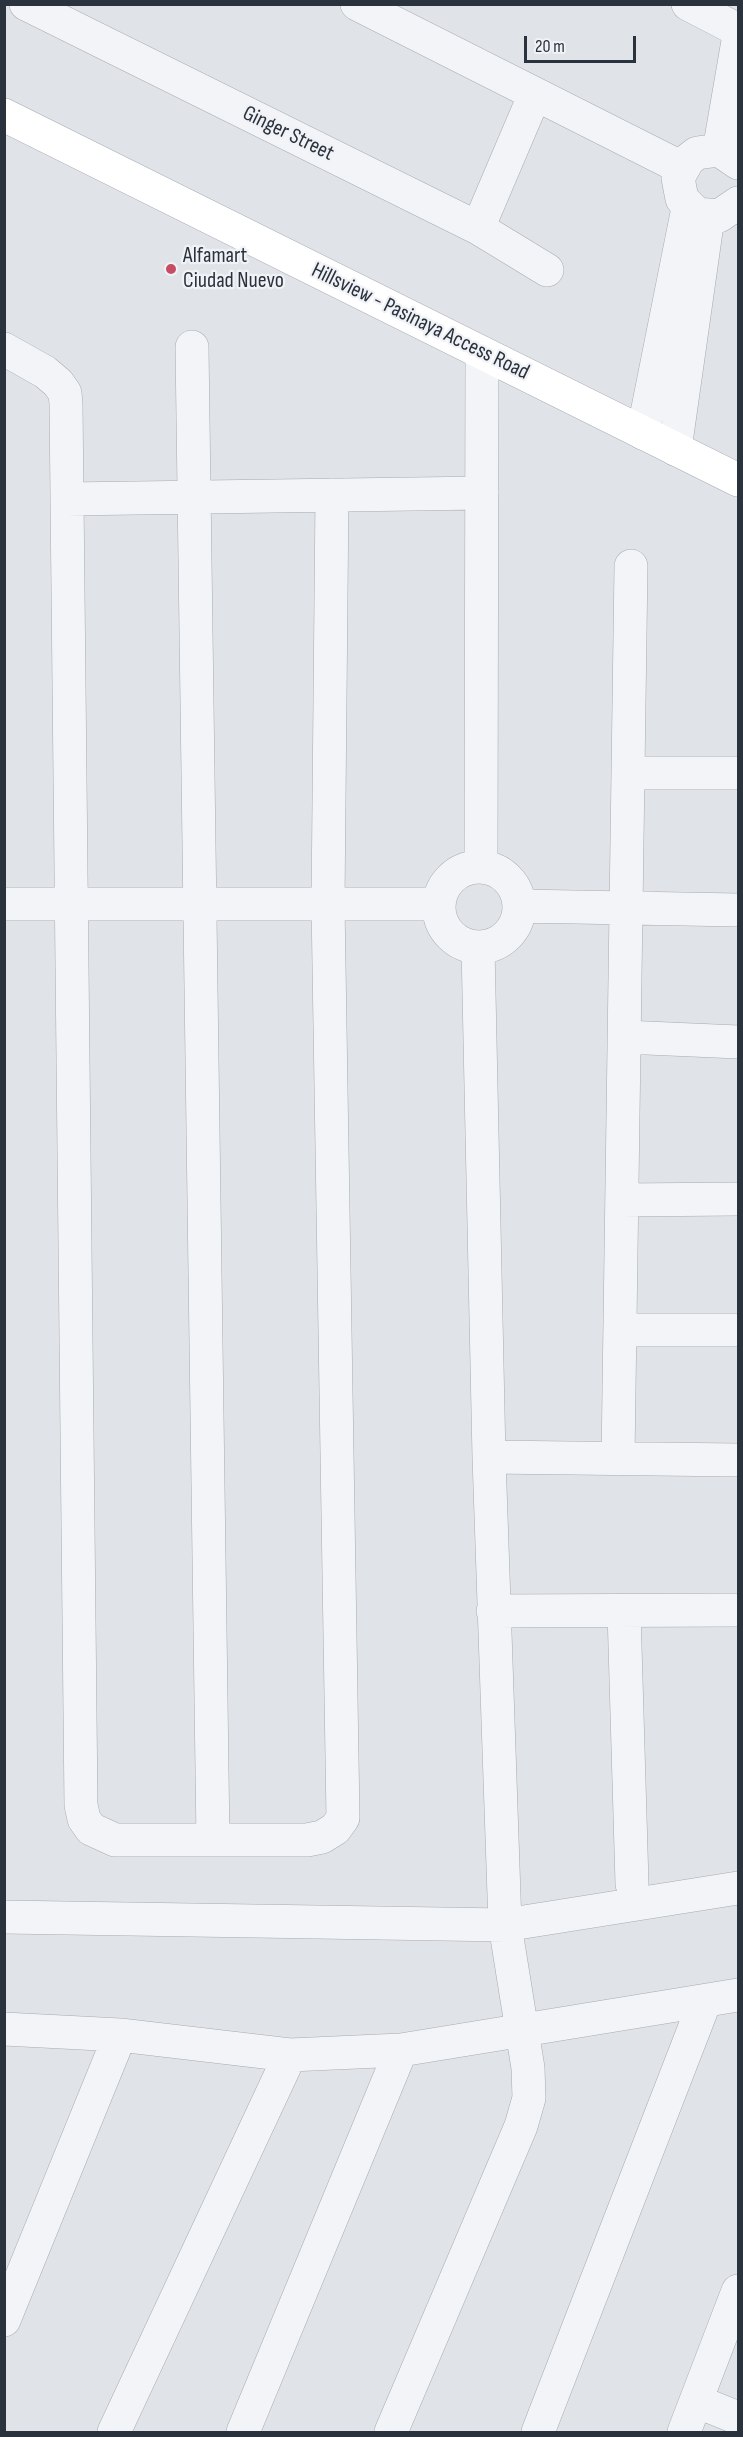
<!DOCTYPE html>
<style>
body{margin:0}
#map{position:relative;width:743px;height:2437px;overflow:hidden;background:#e0e4e8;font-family:"Sofia Sans Condensed",sans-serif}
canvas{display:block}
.frame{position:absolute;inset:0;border:6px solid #2a323e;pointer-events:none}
.scale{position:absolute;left:524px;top:36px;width:112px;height:27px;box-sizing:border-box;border:3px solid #2a323e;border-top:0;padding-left:8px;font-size:18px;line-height:21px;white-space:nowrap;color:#2a323e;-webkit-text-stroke:4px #f0f2f6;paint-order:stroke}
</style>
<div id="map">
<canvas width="743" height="2437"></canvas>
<div class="frame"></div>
<div class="scale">20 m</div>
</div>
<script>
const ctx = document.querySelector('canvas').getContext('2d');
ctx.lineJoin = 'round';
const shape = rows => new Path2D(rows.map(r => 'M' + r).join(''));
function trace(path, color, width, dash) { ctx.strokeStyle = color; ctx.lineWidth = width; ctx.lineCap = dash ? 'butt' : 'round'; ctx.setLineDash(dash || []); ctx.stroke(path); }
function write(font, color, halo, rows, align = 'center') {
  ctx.font = font + ' "Sofia Sans Condensed",sans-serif'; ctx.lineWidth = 4.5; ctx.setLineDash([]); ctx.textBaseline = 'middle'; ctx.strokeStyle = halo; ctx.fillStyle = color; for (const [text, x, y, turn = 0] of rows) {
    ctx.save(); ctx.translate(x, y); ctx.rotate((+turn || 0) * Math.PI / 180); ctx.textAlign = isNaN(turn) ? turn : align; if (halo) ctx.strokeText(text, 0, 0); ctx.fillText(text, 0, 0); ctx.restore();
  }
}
const street = shape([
 [26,4,478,228,547,270],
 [357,4,682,168],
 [688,4,738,30],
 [719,151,738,41],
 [738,163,719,150,697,153,688,160,678,178,682,199,697,214,719,216,738,203],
 [478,228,535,94],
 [192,347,213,1840],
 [4,349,45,372,58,383,65,393,66,404,81,1805,84,1819,91,1829,115,1840,307,1840,322,1837,335,1829,343,1818,328,904,332,495],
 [643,433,688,208],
 [675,449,708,217],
 [67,499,482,493],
 [628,773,738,773],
 [481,866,482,353],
 '439 907a40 40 0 1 1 80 0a40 40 0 1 1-80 0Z',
 [4,904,439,904],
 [520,906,738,910],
 [624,1037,738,1042],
 [622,1200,738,1199],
 [620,1330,738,1330],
 [489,1457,738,1460],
 [618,1459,631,566],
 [493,1611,738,1610],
 [624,1611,632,1884],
 [4,1917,505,1925,738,1888],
 [4,2029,120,2035,290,2055,401,2050,738,1995],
 [4,2320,120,2035],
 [696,2401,738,2418],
 [114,2432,290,2055],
 [243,2432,401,2050],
 [391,2432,521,2126,529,2098,528,2068,505,1925,489,1457,478,947],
 [538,2432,705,2001],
 [684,2432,738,2291]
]);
const secondary = shape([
 [4,115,738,480]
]);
const markers = [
 [171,269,6,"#c54e64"]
];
const streetNames = [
 ["Ginger Street",288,134,26],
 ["Hillsview - Pasinaya Access Road",420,322,26]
];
const poiNames = [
 ["Alfamart",183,256],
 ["Ciudad Nuevo",183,281]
];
trace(street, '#a6abb2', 34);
trace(secondary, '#a6abb2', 34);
trace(street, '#f3f4f7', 33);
trace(secondary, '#fff', 33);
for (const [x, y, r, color] of markers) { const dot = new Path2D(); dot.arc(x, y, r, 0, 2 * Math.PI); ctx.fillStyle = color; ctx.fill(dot); trace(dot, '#f0f2f6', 2); }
write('22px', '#2a323e', '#f0f2f6', streetNames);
write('22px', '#2a323e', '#f0f2f6', poiNames, 'left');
</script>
